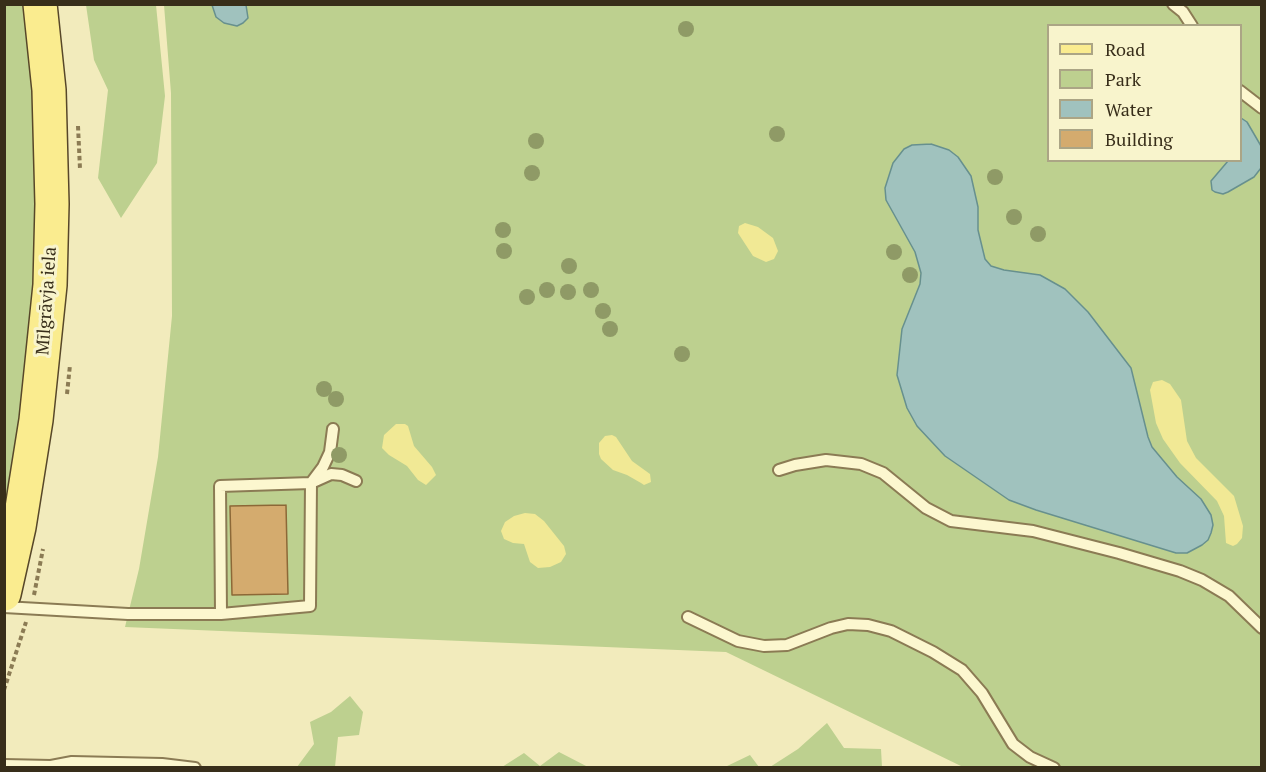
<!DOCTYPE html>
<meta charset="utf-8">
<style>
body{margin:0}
#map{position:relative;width:1266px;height:772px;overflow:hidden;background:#f2ebbc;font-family:"PT Serif",serif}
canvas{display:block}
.frame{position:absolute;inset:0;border:6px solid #382e1a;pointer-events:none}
.legend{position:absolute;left:1047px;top:24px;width:195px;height:138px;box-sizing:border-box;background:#f8f4cc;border:2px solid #aba585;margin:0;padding:8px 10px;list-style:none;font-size:18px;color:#382e1a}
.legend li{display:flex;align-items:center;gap:12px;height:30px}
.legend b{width:30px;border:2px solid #aba585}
</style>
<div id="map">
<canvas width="1266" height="772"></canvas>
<div class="frame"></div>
<ul class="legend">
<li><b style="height:8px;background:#faec8f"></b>Road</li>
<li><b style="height:16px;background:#bdd08f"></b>Park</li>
<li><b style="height:16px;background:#a0c2be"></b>Water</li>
<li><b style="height:16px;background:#d4ab6e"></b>Building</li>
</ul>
</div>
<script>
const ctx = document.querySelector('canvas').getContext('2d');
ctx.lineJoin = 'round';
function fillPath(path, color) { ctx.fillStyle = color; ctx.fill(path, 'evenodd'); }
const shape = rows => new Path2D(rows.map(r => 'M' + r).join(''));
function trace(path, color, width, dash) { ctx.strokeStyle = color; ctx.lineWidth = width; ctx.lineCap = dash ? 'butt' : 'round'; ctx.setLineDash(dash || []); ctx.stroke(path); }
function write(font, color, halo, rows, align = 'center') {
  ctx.font = font + ' "PT Serif",serif'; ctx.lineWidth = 6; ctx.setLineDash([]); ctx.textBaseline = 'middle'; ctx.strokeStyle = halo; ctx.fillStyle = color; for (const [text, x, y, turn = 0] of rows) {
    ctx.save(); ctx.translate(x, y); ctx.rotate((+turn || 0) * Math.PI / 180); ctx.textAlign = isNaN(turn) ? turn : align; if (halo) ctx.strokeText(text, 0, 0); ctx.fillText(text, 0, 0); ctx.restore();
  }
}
const green = shape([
 [25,4,42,153,36,316,5,531,4,5],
 [86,5,156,5,165,96,157,163,121,218,98,178,108,90,94,60],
 [164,5,1261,5,1261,767,963,767,726,652,125,627,139,569,158,457,172,316,171,93],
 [1048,26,1240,26,1240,160,1048,160],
 [350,696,363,712,359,735,338,737,335,767,297,767,314,744,310,722,331,712],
 [827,723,844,748,881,749,882,767,770,767,798,749],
 [559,752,588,767,502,767,524,753,540,766],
 [750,755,759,767,725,767]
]);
const sand = shape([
 [745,223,758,227,773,238,778,251,774,259,766,262,753,256,738,233,739,226],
 [1162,380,1170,384,1181,400,1187,441,1196,458,1234,496,1243,526,1242,538,1237,544,1233,546,1226,543,1224,516,1217,501,1180,463,1163,439,1156,423,1150,390,1153,382],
 [396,424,405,424,408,426,414,446,432,467,436,475,426,485,418,480,407,466,389,455,382,448,384,435],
 [612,435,616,437,632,461,650,474,651,482,644,485,641,483,627,475,613,470,601,459,599,454,599,443,605,436],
 [525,513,535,514,544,521,564,546,566,554,561,562,550,567,538,568,530,562,524,544,513,543,504,539,501,531,505,522,514,516]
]);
const water = shape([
 [212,5,246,5,248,18,243,23,237,26,224,23,216,17,212,5],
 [1241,118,1247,122,1261,146,1261,168,1254,177,1228,192,1223,194,1215,192,1212,190,1211,181,1228,161,1240,160,1241,118],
 [931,144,949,150,958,157,971,176,978,207,978,230,985,259,991,266,1004,270,1040,275,1065,289,1088,312,1131,368,1148,437,1152,447,1177,477,1201,499,1211,515,1213,525,1211,533,1208,540,1202,545,1187,553,1176,553,1036,510,1009,500,945,456,917,426,907,408,897,375,902,329,920,284,921,273,915,252,886,200,885,188,893,163,904,149,912,145,931,144]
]);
const building = shape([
 [286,505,288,594,232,595,230,506,286,505]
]);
const path = shape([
 [78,126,80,169],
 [67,394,70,365],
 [34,595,43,549],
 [4,690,26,622]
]);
const lane = shape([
 [1173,4,1183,12,1192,26],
 [1240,91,1262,108],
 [333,429,330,452,323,467,311,483,331,474,342,475,356,481],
 [779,470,795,465,826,460,861,464,883,473,926,508,951,521,1033,531,1119,553,1180,571,1202,580,1229,596,1262,628],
 [4,607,128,614,221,614,310,606,311,483,220,486,221,614],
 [688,617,738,641,764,646,787,645,831,628,848,624,868,625,891,631,933,652,962,670,982,693,1013,744,1030,757,1054,768],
 [4,765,51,766,72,762,162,764,195,768]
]);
const primary = shape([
 [4,594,19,527,36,420,50,285,52,204,49,90,40,4]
]);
const trees = [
 [686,29],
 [777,134],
 [536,141],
 [532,173],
 [995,177],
 [1014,217],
 [503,230],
 [1038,234],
 [504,251],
 [894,252],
 [569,266],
 [910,275],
 [547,290],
 [591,290],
 [568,292],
 [527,297],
 [603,311],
 [610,329],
 [682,354],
 [324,389],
 [336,399],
 [339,455]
];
const streetNames = [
 ["Mīlgrāvja iela",47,301,-86]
];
fillPath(green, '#bdd08f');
fillPath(sand, '#f1e995');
fillPath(water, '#a0c2be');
trace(water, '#67908e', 1.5);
fillPath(building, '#d4ab6e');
trace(building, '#8c6837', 1.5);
trace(lane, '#8b7b54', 14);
trace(primary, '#574729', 36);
trace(path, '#8b7b54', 4, [4.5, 3]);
trace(lane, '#fcf7cf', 10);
trace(primary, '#faec8f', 33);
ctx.fillStyle = '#8f9a66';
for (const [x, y] of trees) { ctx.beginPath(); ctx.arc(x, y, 8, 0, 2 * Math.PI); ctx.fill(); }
write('18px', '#382e1a', '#f8f4cc', streetNames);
</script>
